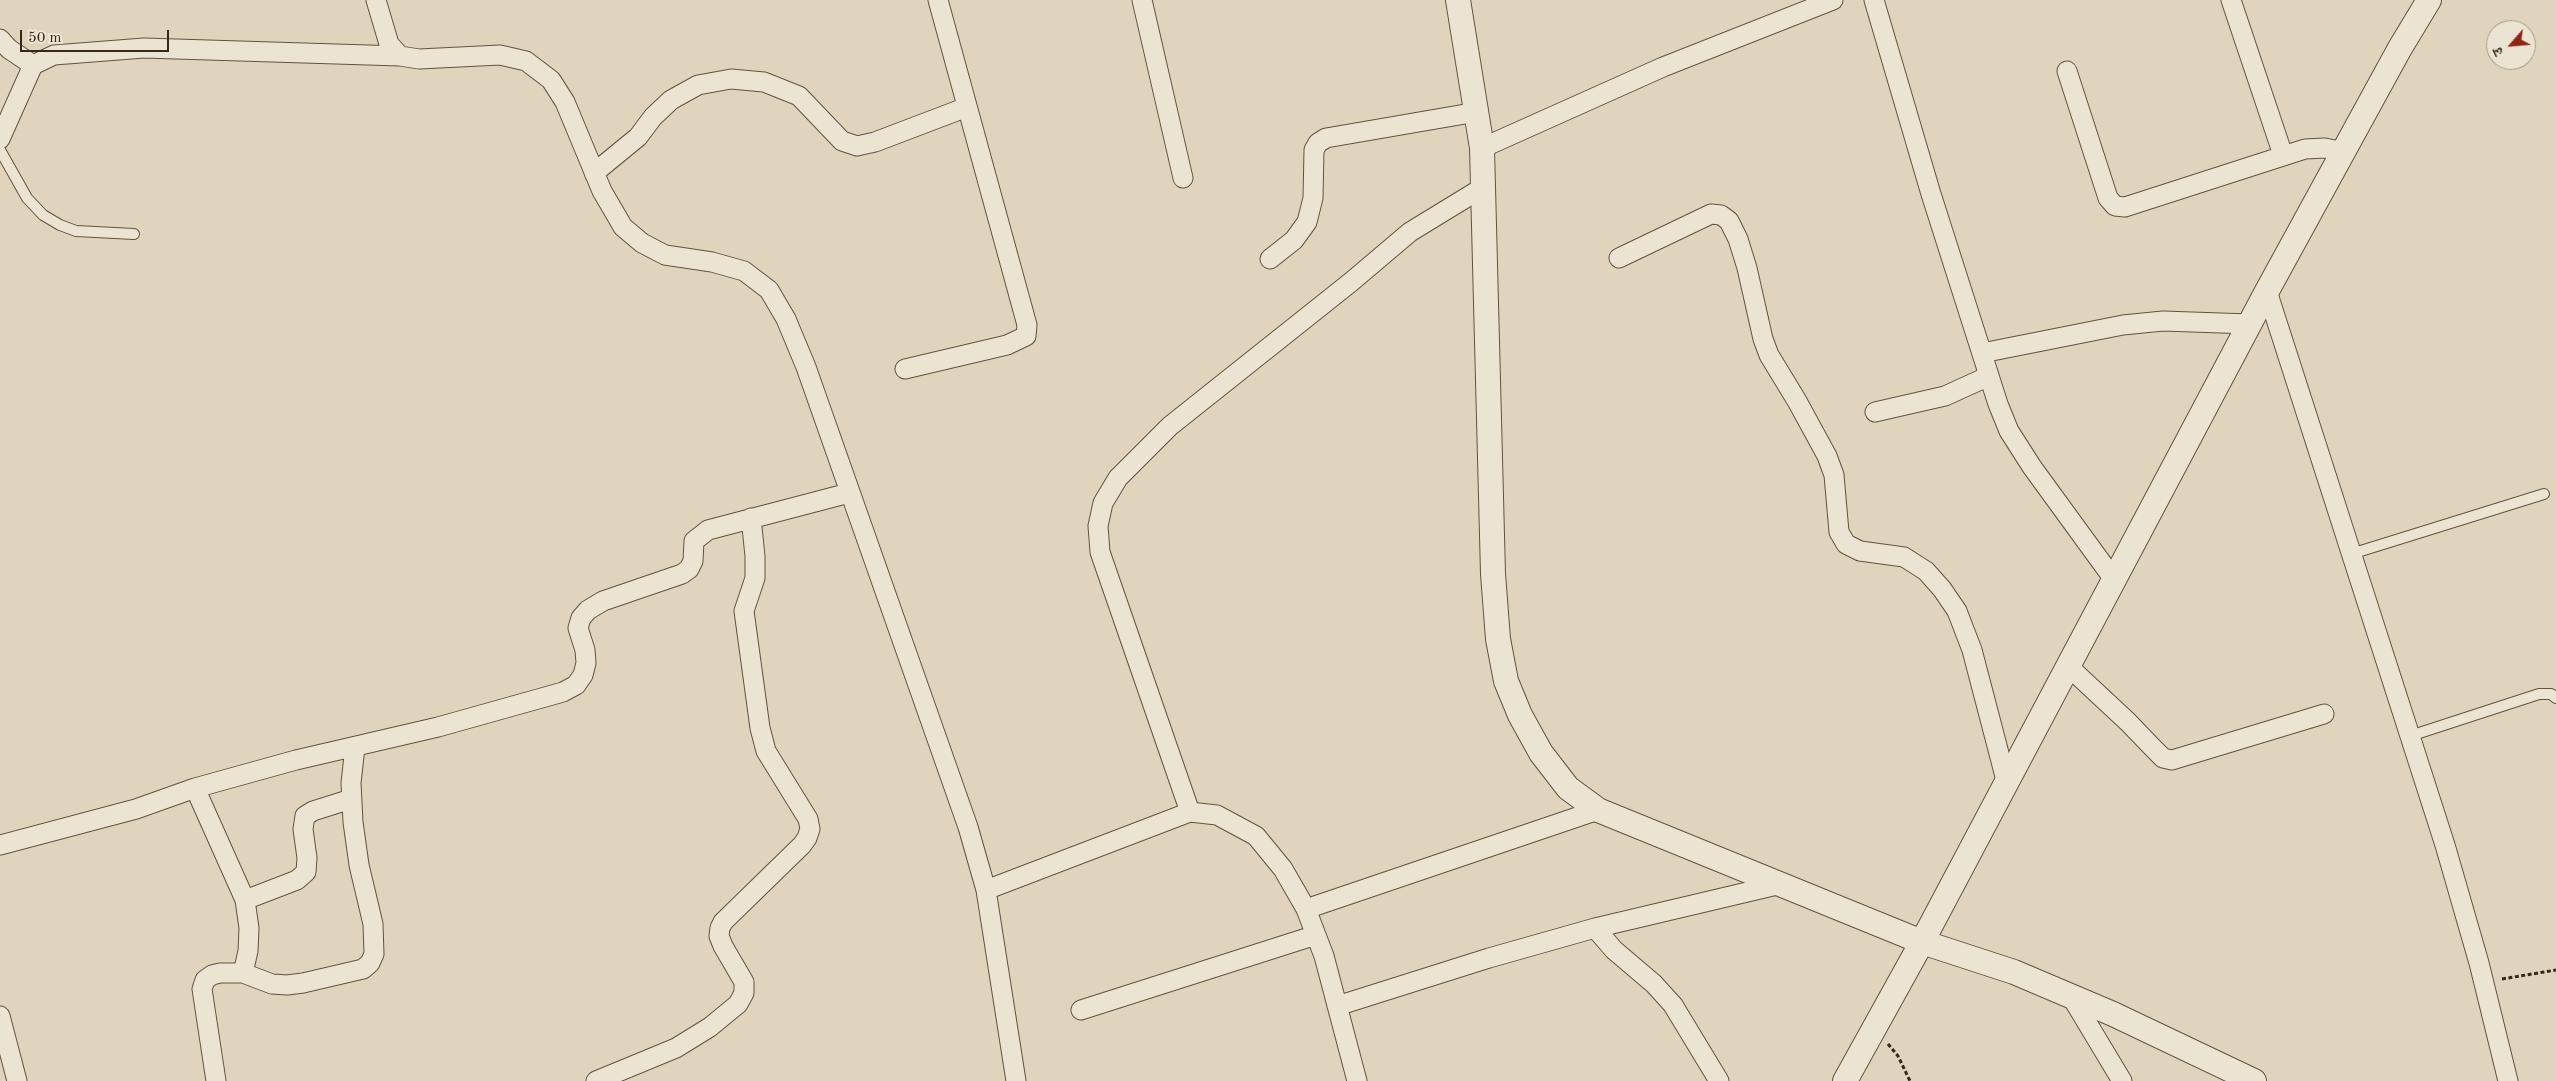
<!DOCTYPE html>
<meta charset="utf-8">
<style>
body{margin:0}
#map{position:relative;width:2556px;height:1081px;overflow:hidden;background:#e0d5bc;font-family:"Old Standard TT","Noto Serif Devanagari",serif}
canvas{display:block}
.north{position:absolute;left:2486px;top:20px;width:50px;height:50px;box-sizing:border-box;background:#ebe4d3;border:1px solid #a49888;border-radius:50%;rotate:243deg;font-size:14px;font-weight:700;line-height:20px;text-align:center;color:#392718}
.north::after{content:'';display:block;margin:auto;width:18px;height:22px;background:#8f2418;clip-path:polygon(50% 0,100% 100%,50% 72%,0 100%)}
.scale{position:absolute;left:20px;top:30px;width:149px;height:22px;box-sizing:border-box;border:2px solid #392718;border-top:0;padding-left:6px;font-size:15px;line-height:18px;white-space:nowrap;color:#392718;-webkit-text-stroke:4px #ebe4d3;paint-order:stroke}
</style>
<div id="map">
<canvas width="2556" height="1081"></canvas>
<div class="north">उ</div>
<div class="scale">50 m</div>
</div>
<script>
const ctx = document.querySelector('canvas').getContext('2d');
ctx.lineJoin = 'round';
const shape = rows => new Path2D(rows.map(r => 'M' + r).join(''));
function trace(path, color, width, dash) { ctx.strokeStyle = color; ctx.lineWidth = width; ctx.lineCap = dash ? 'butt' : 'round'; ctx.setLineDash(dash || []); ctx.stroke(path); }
const path = shape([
 [2502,979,2556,970],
 [1888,1044,1898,1056,1910,1081]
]);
const service = shape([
 [0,150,27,198,43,215,60,225,76,231,134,234],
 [2351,554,2544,494],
 [2410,736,2539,694,2551,694,2556,698]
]);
const minor = shape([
 [376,0,389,44,400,56,419,59,500,55,526,61,551,80,565,102,602,191,623,227,642,243,665,255,712,262,744,271,769,290,786,319,806,367,968,827,986,890,1016,1081],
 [1142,0,1183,178],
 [1874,0,1931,194,1998,404,2009,431,2032,467,2115,581],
 [2231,0,2283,155],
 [0,39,9,49,33,65],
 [2067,71,2108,198,2115,206,2125,207,2305,149,2325,148,2344,152],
 [0,139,33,65,54,55,144,48,400,56],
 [1482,148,1663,67,1833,0],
 [594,173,638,137,653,117,671,100,698,85,731,79,764,82,799,96,842,141,857,146,875,142,967,107],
 [1619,258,1711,214,1721,215,1729,221,1738,239,1747,268,1763,339,1769,355,1797,401,1827,456,1834,475,1839,532,1846,544,1860,551,1904,557,1926,571,1942,589,1957,611,1972,650,2007,784],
 [1270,259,1294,240,1307,222,1313,198,1314,150,1318,143,1326,138,1477,112],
 [2267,291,2445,845,2479,963,2508,1081],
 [1982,353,2123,325,2163,321,2250,324],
 [905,369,1007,345,1026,336,1027,325,938,0],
 [1875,412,1945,396,1989,376],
 [2069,667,2128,722,2153,748,2163,758,2172,760,2324,714],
 [195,788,245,900,249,928,248,951,243,973],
 [1190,812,1217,815,1256,836,1283,869,1306,909,1324,956,1357,1081],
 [0,845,136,809,195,788,296,760,438,727,563,692,576,685,583,675,586,663,585,650,578,628,581,618,588,610,603,601,682,574,689,569,693,561,694,541,708,530,849,493],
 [986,890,1190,812,1100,552,1098,526,1103,503,1118,478,1170,426,1351,282,1410,232,1482,188],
 [245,900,297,880,306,872,307,858,303,829,305,816,313,811,351,799],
 [1306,909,1598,810],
 [1595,928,1614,950,1654,984,1673,1005,1719,1081],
 [2071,996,2122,1081],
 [1337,1006,1489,958,1595,928,1777,885],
 [1081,1010,1316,935],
 [0,1016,17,1081],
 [216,1081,202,989,205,980,212,975,220,973,243,973,272,984,287,985,303,983,363,969,370,963,374,954,373,924,359,865,353,822,351,783,355,747],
 [596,1081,676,1048,710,1027,738,1004,744,993,744,982,723,946,719,936,720,928,723,922,802,845,807,838,810,829,808,819,766,751,760,728,744,611,755,578,755,556,751,518]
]);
const tertiary = shape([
 [1458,0,1482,148,1493,574,1498,639,1506,681,1520,715,1541,753,1568,788,1598,810,1922,942,2014,972,2113,1014,2254,1081],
 [1845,1081,1922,942,2267,291,2400,48,2429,0]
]);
trace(service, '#635241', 12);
trace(minor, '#635241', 21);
trace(tertiary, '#635241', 26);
trace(path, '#392718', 3, [4, 2.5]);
trace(service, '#ebe4d3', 10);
trace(minor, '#ebe4d3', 19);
trace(tertiary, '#ebe4d3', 24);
</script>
